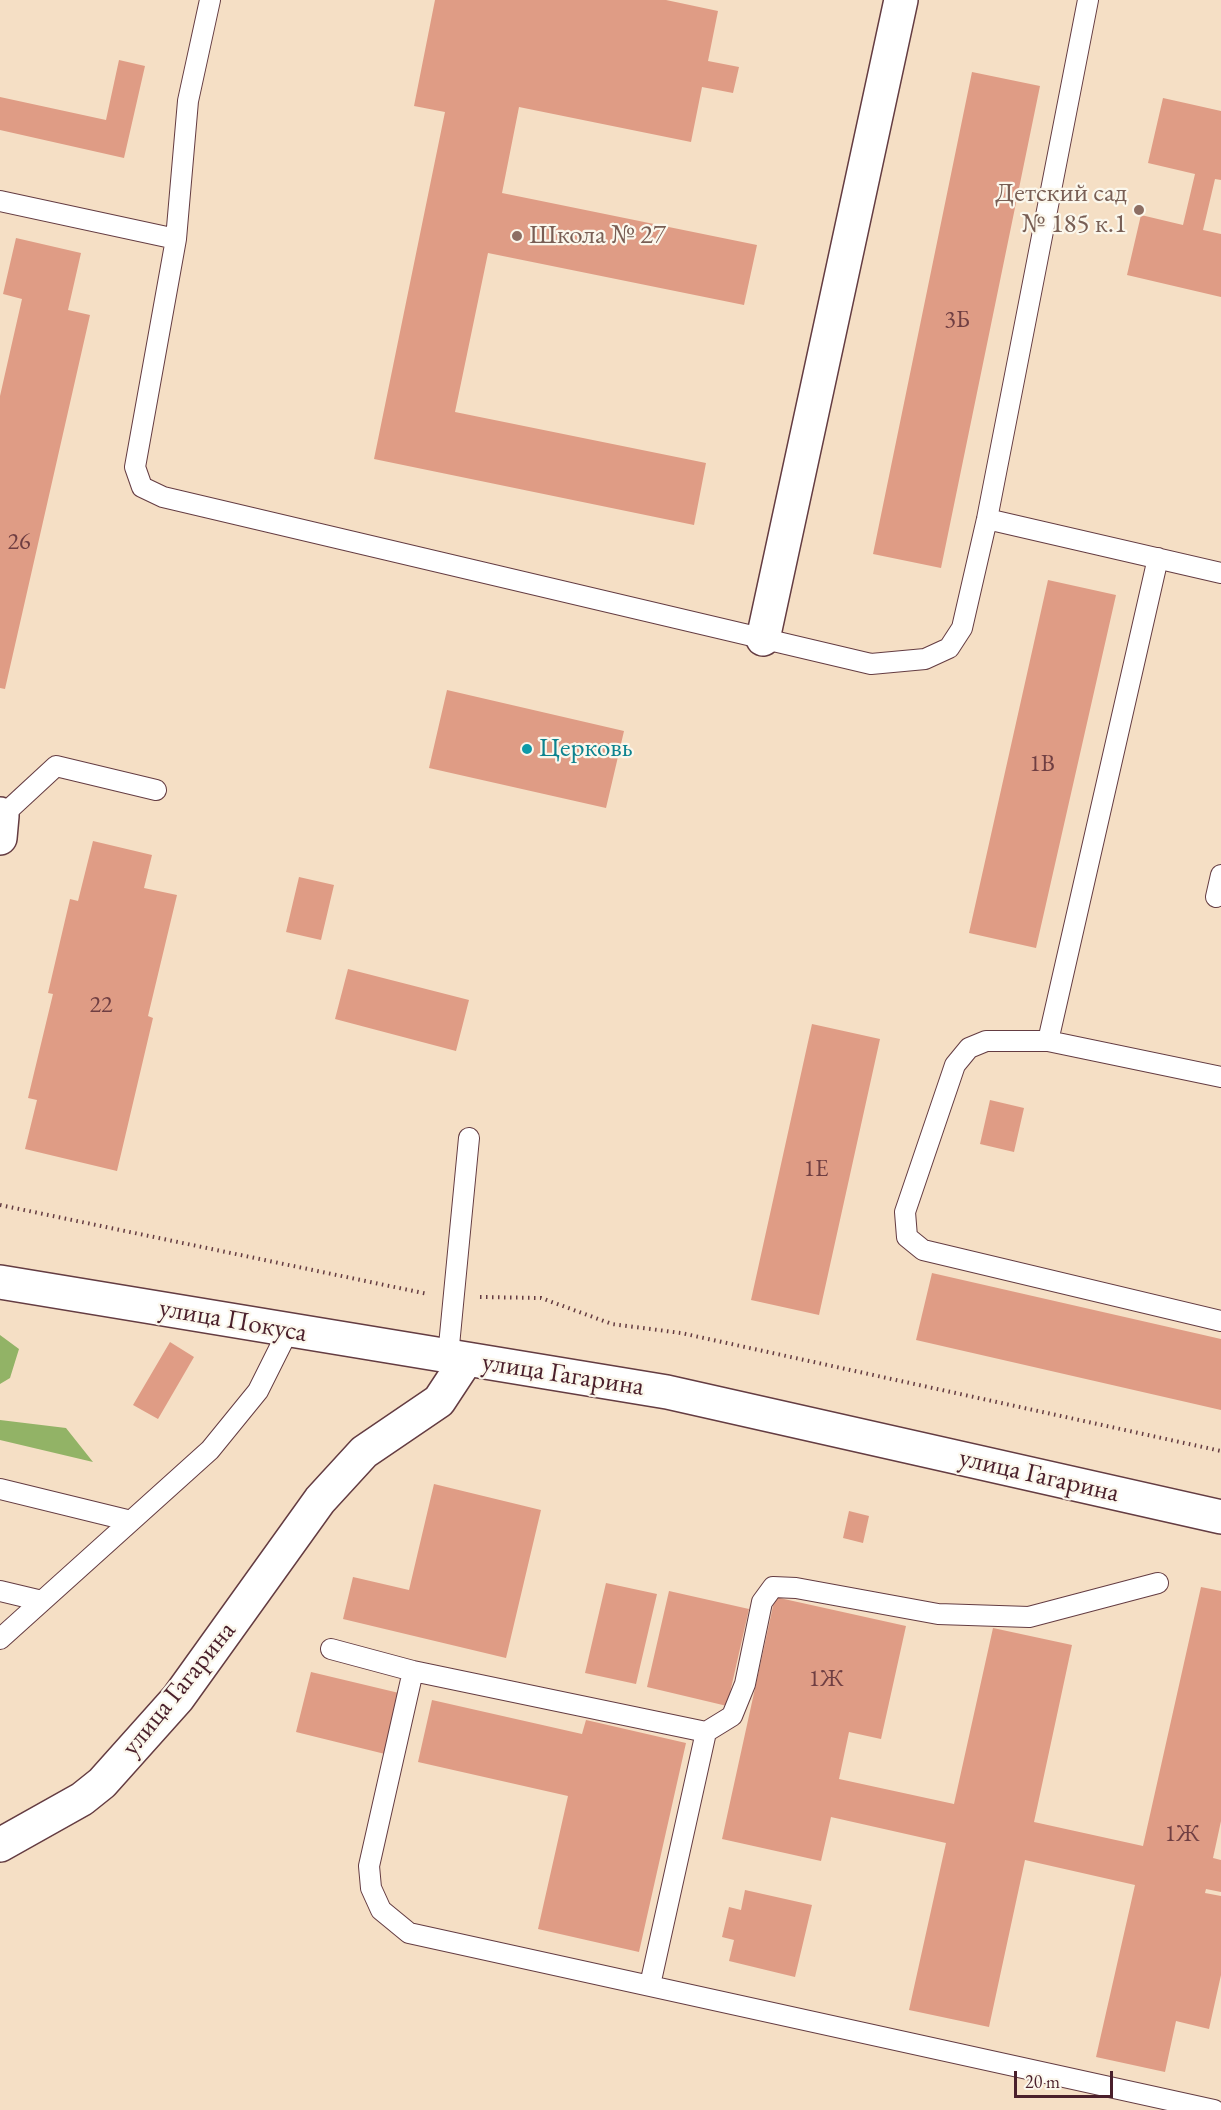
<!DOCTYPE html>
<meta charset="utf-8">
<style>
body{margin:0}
#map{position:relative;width:1221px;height:2110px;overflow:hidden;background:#f5dfc5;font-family:"EB Garamond",serif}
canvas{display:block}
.scale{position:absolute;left:1014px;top:2071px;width:99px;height:27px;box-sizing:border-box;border:3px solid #4a1f2b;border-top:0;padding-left:8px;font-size:18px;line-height:21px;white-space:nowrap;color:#4a1f2b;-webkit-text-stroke:4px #fbf7ec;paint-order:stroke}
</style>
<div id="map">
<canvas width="1221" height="2110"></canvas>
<div class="scale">20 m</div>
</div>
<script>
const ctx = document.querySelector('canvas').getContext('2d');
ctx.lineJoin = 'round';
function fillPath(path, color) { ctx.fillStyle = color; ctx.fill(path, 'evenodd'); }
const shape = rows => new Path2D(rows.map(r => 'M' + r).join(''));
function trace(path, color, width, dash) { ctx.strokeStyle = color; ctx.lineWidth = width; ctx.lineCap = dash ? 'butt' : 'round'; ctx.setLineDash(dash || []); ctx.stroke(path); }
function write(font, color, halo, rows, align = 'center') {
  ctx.font = font + ' "EB Garamond",serif'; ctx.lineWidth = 4.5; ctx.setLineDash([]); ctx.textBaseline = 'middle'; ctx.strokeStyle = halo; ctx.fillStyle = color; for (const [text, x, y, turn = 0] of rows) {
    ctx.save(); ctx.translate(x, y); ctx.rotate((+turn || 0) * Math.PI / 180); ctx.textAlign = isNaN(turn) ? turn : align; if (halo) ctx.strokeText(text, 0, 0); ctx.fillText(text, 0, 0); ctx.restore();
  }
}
const forest = shape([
 [0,1335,19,1349,10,1378,0,1384],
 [0,1420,66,1428,93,1462,0,1440]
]);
const building = shape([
 [435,0,666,0,718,11,708,61,739,67,733,93,702,87,691,142,519,107,502,193,757,245,744,305,488,253,455,412,706,463,694,525,374,459,445,112,414,106],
 [119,60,145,66,124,158,0,130,0,97,106,120],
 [972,72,1040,86,941,568,873,554],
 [1163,98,1221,111,1221,180,1215,179,1203,230,1221,234,1221,297,1127,275,1141,215,1183,225,1195,174,1148,163],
 [16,238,81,253,68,310,90,315,5,689,0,688,0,396,22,299,3,294],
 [1048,580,1116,595,1036,948,969,933],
 [447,690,624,731,606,808,429,768],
 [93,841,152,855,144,888,177,895,148,1016,153,1018,117,1171,25,1149,37,1100,28,1098,53,994,48,993,70,899,78,901],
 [299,877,334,885,321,940,286,932],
 [348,969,469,1000,456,1051,335,1019],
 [812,1024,880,1039,819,1315,751,1300],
 [990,1100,1024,1108,1014,1152,980,1144],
 [932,1273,1221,1339,1221,1410,916,1340],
 [170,1342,194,1357,158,1419,133,1405],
 [434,1484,541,1510,506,1658,343,1619,353,1577,409,1590],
 [849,1511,869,1516,863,1543,843,1538],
 [606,1583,657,1594,636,1684,585,1673],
 [1201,1587,1221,1591,1221,1821,1213,1858,1221,1860,1221,1892,1206,1889,1205,1893,1221,1896,1221,1975,1209,2029,1176,2021,1165,2072,1096,2057,1135,1885,1025,1860,989,2027,909,2010,946,1843,831,1817,821,1861,722,1839,775,1597,906,1626,881,1739,849,1732,839,1779,954,1804,993,1628,1072,1645,1034,1822,1143,1846],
 [669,1591,749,1609,727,1706,647,1687],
 [311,1672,399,1693,385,1754,296,1732],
 [432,1700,582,1734,586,1720,686,1743,639,1952,538,1929,568,1796,418,1762],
 [745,1890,812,1905,795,1977,729,1961,734,1940,722,1937,729,1907,741,1910]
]);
const path = shape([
 [0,1205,428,1294],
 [480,1297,541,1298,612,1324,681,1333,1221,1451]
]);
const lane = shape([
 [210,0,188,101,176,239,135,467,142,487,163,497,871,664,925,659,949,648,962,628,987,519,1088,0],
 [0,201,176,239],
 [987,519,1221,573],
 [2,816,56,766,156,790],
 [1216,897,1221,875],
 [1048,1041,1158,558],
 [1221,1077,1048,1041,986,1041,969,1048,955,1065,905,1212,907,1237,923,1250,1221,1321],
 [448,1356,469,1138],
 [0,1489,131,1521],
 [0,1591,42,1601],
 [0,1639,210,1450,258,1391,288,1331],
 [331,1649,413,1671,706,1732,650,1985],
 [413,1671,369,1866,371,1888,381,1910,409,1933,1214,2110],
 [706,1732,732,1716,745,1684,762,1602,773,1587,796,1588,938,1614,1029,1617,1158,1583]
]);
const street = shape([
 [763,639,901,0],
 [0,814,2,816,0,838],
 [0,1282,667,1392,1221,1517],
 [0,1845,82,1799,102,1783,178,1698,320,1500,364,1452,439,1401,466,1360]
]);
const markers = [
 [1139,210,6,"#8d6e63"],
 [517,236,6,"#8d6e63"],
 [527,749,6,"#0f9aa8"]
];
const numberNames = [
 ["3Б",957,320],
 ["26",19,542],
 ["1В",1042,764],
 ["22",101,1005],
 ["1Е",816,1169],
 ["1Ж",826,1679],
 ["1Ж",1182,1834]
];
const educationNames = [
 ["Детский сад",1127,194],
 ["№ 185 к.1",1127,225],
 ["Школа № 27",529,236,"left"]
];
const cultureNames = [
 ["Церковь",539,749]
];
const streetNames = [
 ["улица Покуса",233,1321,10],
 ["улица Гагарина",563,1375,9],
 ["улица Гагарина",1039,1476,13],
 ["улица Гагарина",179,1689,-51]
];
fillPath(forest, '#92b366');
fillPath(building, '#df9c85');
trace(lane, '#643c42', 22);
trace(street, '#643c42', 36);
trace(path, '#643c42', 4, [1.5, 4.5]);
trace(lane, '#fff', 20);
trace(street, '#fff', 33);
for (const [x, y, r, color] of markers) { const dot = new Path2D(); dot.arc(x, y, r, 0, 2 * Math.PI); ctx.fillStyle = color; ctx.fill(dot); trace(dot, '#fbf7ec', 2); }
write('24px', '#6f3e42', null, numberNames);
write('27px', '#785e54', '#fbf7ec', educationNames, 'right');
write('27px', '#0d838f', '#fbf7ec', cultureNames, 'left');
write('27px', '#4a1f2b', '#fbf7ec', streetNames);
</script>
